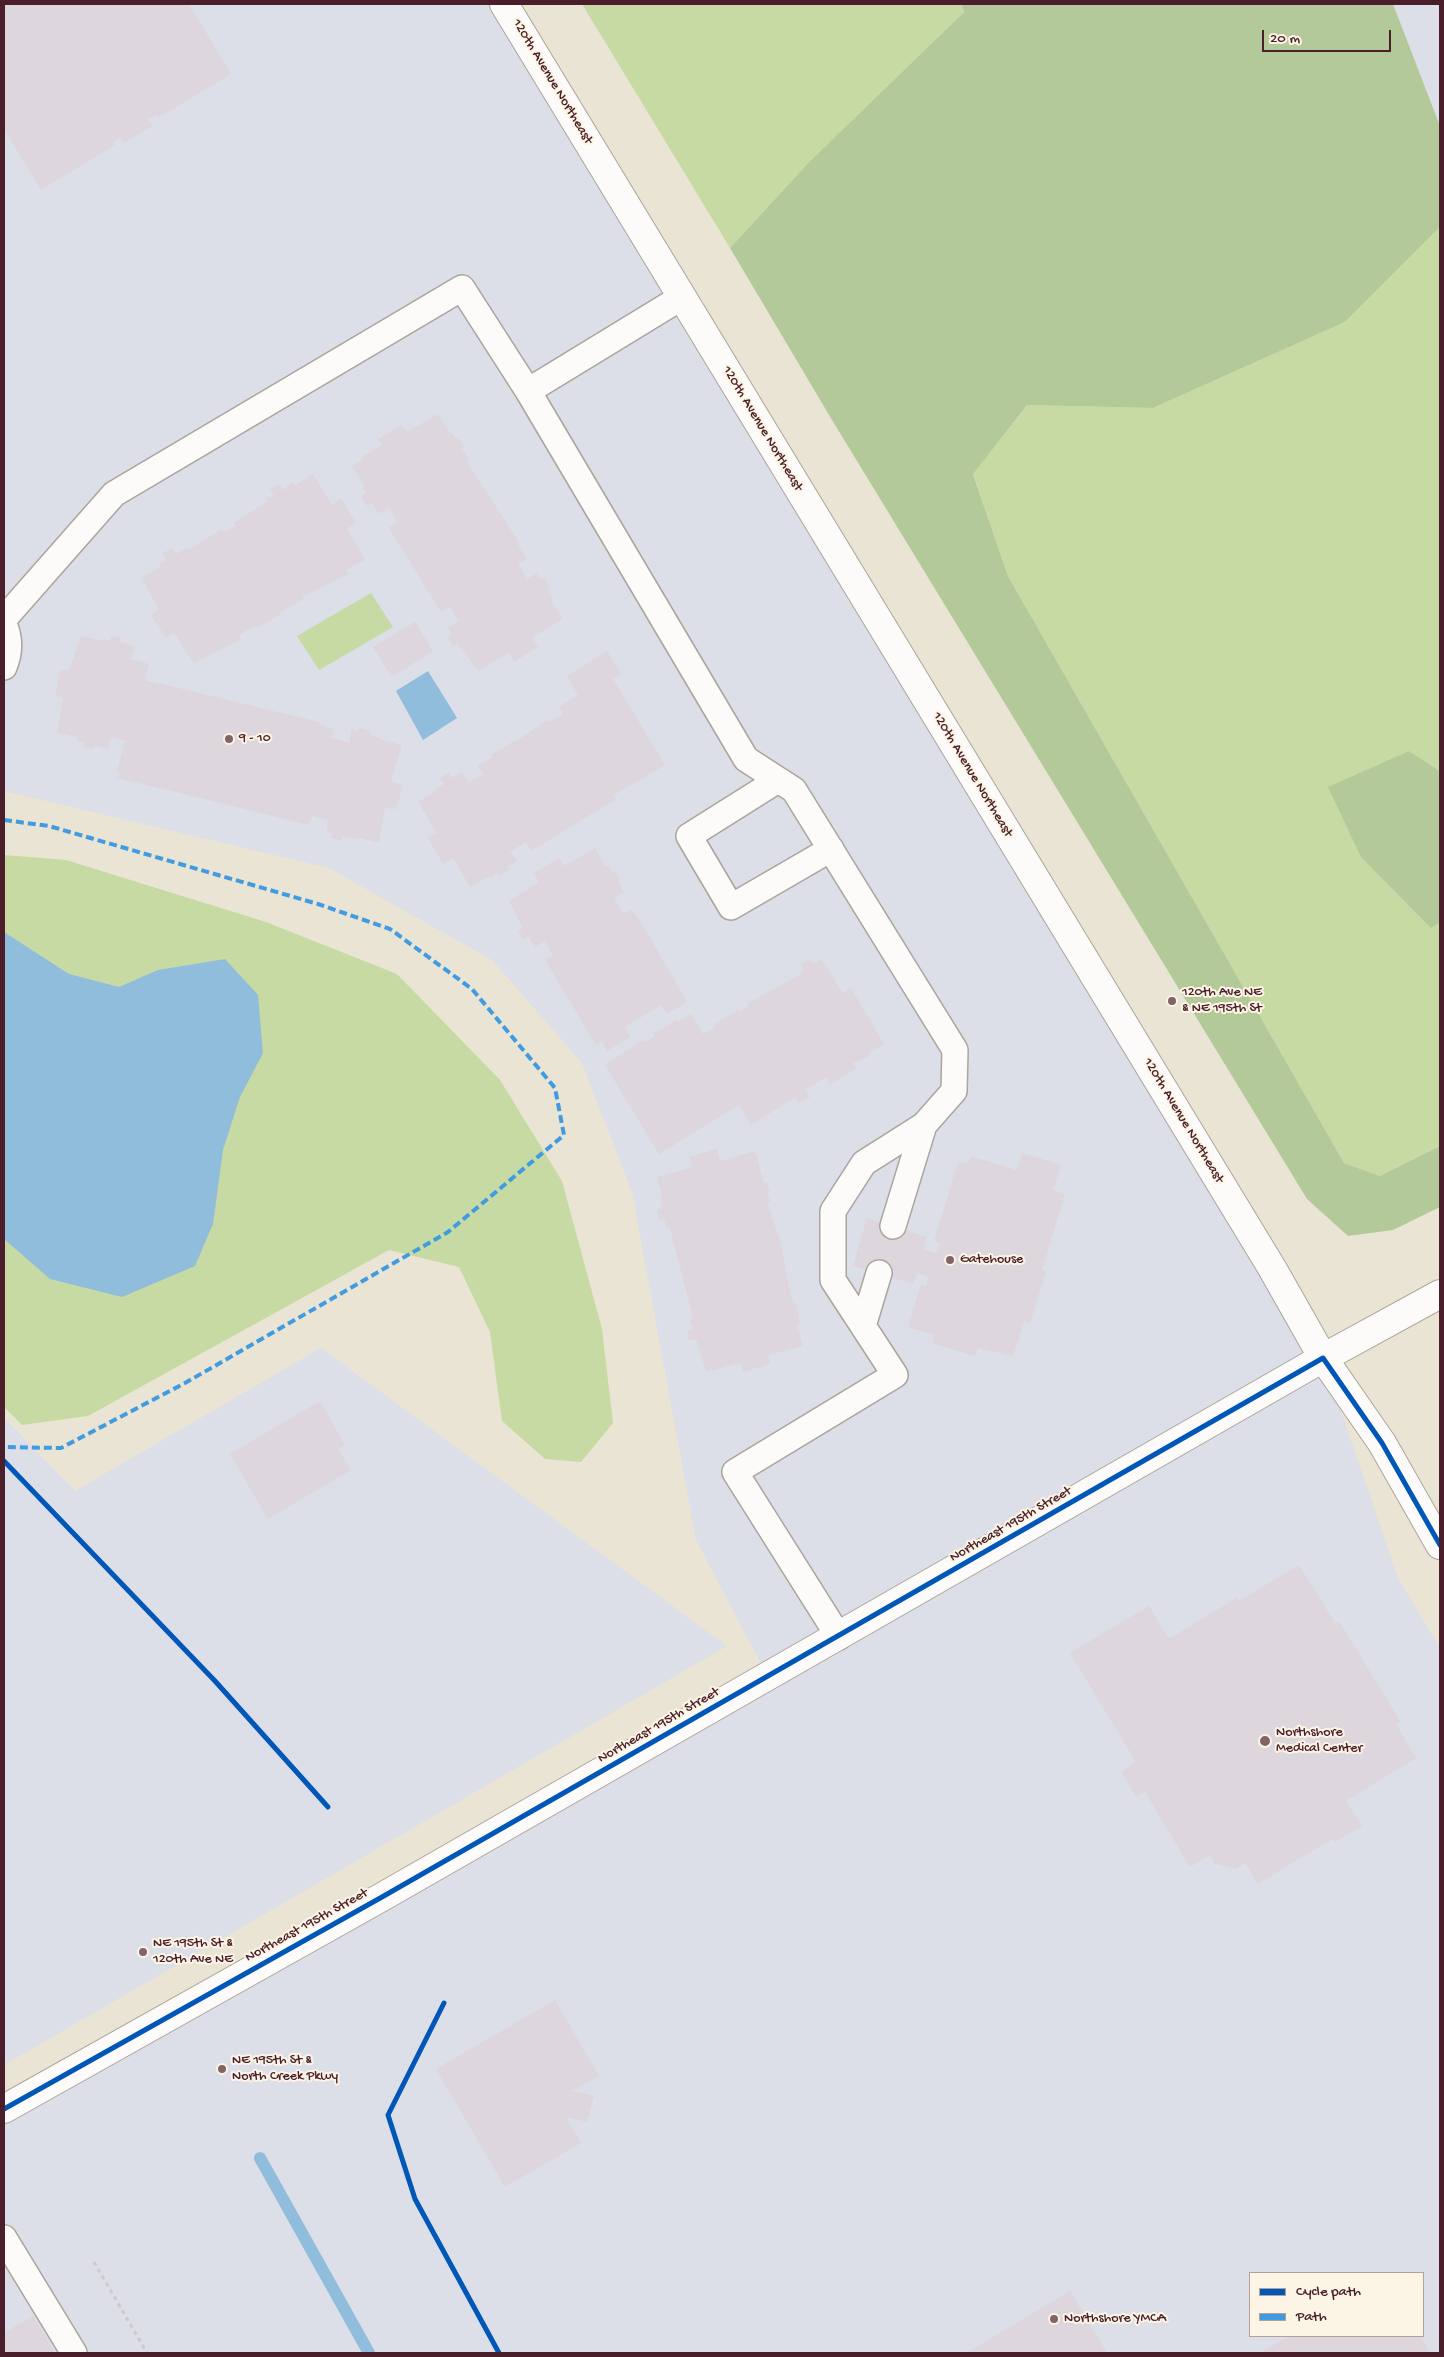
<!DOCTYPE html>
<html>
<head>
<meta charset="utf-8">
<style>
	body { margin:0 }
	#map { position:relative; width:1444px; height:2357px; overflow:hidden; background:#eae4d4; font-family:"Gochi Hand",sans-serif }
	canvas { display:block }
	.frame { position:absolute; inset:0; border:5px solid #4a1f2b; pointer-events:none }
	.legend { position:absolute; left:1249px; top:2272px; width:175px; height:65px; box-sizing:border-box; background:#fcf5e5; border:1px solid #b59f9b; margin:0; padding:6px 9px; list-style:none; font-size:15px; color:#4a1f2b }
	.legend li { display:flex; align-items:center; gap:10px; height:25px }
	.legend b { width:25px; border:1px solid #b59f9b }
	.scale { position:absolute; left:1262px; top:30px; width:129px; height:22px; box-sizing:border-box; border:2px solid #4a1f2b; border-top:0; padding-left:6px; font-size:15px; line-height:18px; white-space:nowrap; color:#4a1f2b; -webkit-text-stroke:4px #fcf5e5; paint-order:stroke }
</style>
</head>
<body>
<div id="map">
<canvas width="1444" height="2357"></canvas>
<div class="frame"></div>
<ul class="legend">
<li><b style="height:6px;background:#0057b8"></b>Cycle path</li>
<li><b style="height:6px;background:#409be1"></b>Path</li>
</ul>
<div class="scale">20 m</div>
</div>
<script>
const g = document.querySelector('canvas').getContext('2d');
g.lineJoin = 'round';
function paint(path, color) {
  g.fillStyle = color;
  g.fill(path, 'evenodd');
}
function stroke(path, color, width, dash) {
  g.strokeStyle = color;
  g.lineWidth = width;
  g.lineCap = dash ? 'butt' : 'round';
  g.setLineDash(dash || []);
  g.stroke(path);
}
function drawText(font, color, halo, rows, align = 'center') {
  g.font = font + ' "Gochi Hand",sans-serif';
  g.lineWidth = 4;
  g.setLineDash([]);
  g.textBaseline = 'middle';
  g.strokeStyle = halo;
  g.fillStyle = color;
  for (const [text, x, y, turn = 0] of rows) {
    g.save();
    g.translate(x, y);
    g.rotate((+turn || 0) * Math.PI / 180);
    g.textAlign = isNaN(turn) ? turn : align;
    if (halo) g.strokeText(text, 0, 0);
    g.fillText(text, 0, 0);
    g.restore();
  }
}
const built = new Path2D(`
	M4 4H504L1323 1358 1398 1578 1440 1648V2353H4V2109L768 1676 696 1540 632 1192 582 1063 492 960 329 868 4 791ZM1250 2273H1423V2336H1250Z
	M1393 4H1440V126Z
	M321 1348 727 1646 4 2065V1418L75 1491Z`);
const green = new Path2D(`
	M582 4H961L964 12 809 162 730 248Z
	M1440 227V771L1409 751 1431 928 1440 923V1146L1380 1176 1344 1163 1008 576 973 473 1027 405 1153 408 1345 322Z
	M371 593 393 627 319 670 297 636Z
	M4 855 66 860 266 922 397 974 500 1080 562 1181 602 1329 613 1423 581 1462 545 1459 502 1421 490 1332 459 1267 389 1250 88 1416 22 1425 4 1407Z`);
const forest = new Path2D(`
	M961 4H1393L1440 126V227L1345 322 1153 408 1027 405 973 474 1008 576 1344 1163 1380 1176 1440 1146V1207L1393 1230 1348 1236 1307 1199 832 420 730 248 809 162 964 12Z
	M1409 751 1440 771V923L1431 928 1361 857 1328 787Z`);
const water = new Path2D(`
	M428 671 457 718 423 740 396 691Z
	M4 932 69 974 119 987 158 970 225 959 258 995 263 1053 240 1097 223 1150 213 1224 195 1266 122 1297 50 1279 4 1239Z`);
const stream = new Path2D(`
	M260 2158 369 2353`);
const building = new Path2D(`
	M4 4H189L231 74 158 118 156 115 148 119 152 126 124 143 120 137 113 142 115 145 41 190 4 129Z
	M438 414 451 434 452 433 456 439 458 438 464 446 461 448 469 459 466 461 520 544 518 545 527 559 518 564 527 579 537 573 541 580 544 578 550 588 547 590 553 599 551 601 563 619 532 638 538 647 514 662 509 652 478 671 457 643 453 646 447 637 452 634 448 628 459 621 450 607 441 612 389 528 398 522 389 507 378 514 372 503 367 506 361 497 366 493 362 487 364 486 352 466 364 459 362 457 382 445 378 439 402 425 407 432Z
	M313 474 332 505 341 499 356 523 347 529 365 560 346 570 348 574 302 597 304 599 281 612 279 611 281 614 257 628 256 625 239 635 241 639 194 663 174 633 166 638 151 615 159 610 142 578 161 566 159 565 166 560 163 553 172 548 176 554 186 548 188 550 222 529 224 533 235 526 234 523 268 501 266 499 274 495 270 489 279 484 283 490 293 483 295 486Z
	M415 622 433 651 392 677 373 647Z
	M81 636 103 641 104 639 110 641 111 636 121 638 120 642 135 646 131 659 149 664 145 680 319 722V724L334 729 331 738 350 743 351 730 358 732 359 728 370 731V735L381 738V740L402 745 391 781 403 785 396 809 385 808 379 843 356 837V839L343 836 342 841 331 838 332 833 326 831 329 820 312 816 309 825 118 778 120 772 117 771 125 741 111 737 108 749 95 745 94 749 83 747 84 743 77 741 79 737 57 733 63 697 55 696 61 669 69 671Z
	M607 651 621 674 613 679 665 765 614 795 616 799 531 851 526 842 510 852 517 861 507 867 509 870 500 875 498 872 491 878 490 876 470 887 453 858 443 864 428 838 437 833 418 802 437 790 436 788 444 784 440 778 449 773 452 778 462 772 469 783 483 774 478 766 492 757 491 755 514 741 515 742 548 720 549 722 563 714 559 707 578 695 567 676Z
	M595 848 606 867 608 866 613 873 615 871 620 880 618 881 624 892 614 898 624 914 631 909 641 922 687 1002 667 1014 661 1005 625 1027 630 1037 607 1051 602 1041 596 1045 545 960 553 955 545 941 535 947 529 937 523 940 518 931 523 928 509 901 539 882 534 873 559 858 564 866Z
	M810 959 813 964 822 959 842 993 851 988 884 1044 868 1054 869 1057 853 1063 856 1068 830 1085 826 1077 805 1090 810 1097 799 1103 795 1097 751 1125 739 1105 659 1154 605 1065 643 1040 644 1043 655 1036 653 1034 677 1020 678 1022 691 1014 703 1034 716 1027 714 1024 738 1010 739 1012 749 1006 747 1004 799 975 804 970 801 964Z
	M717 1149 720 1161 755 1151 764 1183 767 1182 770 1191 767 1192 770 1202 767 1203 780 1241 791 1297 794 1303H796L800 1324 797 1325 803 1346 768 1355 770 1364 743 1372 741 1363 706 1372 696 1339 689 1341 687 1331 693 1329 690 1319 693 1318 670 1228H667L664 1219 659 1220 657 1210 662 1208 660 1198 662 1197 657 1177 693 1167 689 1157Z
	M1022 1153 1061 1165 1053 1190 1065 1194 1042 1270 1046 1271 1030 1324 1024 1322 1013 1356 978 1348 975 1356 932 1343 934 1335 908 1327 921 1284 926 1286 929 1277 917 1273 913 1284 853 1266 867 1218 927 1237 924 1250 936 1253 940 1243 934 1241 958 1162 968 1164 971 1156 1017 1170Z
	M320 1401 345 1445 338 1449 351 1470 268 1519 230 1454Z
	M1299 1565 1335 1623 1339 1621 1400 1721 1396 1724 1416 1758 1346 1801 1362 1826 1335 1842 1332 1839 1258 1884 1245 1863 1236 1869 1215 1864 1210 1855 1190 1867 1145 1792 1136 1797 1121 1772 1136 1762 1070 1653 1149 1606 1169 1639 1238 1597 1239 1601Z
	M555 2000 599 2076 572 2091 594 2096 587 2122 566 2117 581 2143 505 2187 436 2069Z
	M1070 2291 1107 2353H966Z
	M33 2316 55 2353H4V2333Z
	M1289 2336H1420L1430 2353H1260Z`);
const path = new Path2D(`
	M94 2262 147 2353`);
const service = new Path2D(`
	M528 391 682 297
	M4 619 114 494 462 288 528 391 746 759 794 790 955 1050 954 1091 924 1125 864 1163 833 1211V1280L895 1375 735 1472 839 1637
	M4 624C10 638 10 653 4 667
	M778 780 689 836 731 907 831 849
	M893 1226 924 1125
	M863 1326 879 1273
	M4 2238 74 2353`);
const secondary = new Path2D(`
	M504 4 1272 1268 1323 1358 1382 1443 1440 1545
	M4 2109 382 1897 1323 1358 1440 1294`);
const quiet = new Path2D(`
	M4 820 49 826 318 904 390 929 472 989 555 1088 564 1135 448 1232 185 1383 61 1448 4 1447`);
const cycleway = new Path2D(`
	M4 1461 215 1681 328 1807
	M444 2003 388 2115 415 2199 499 2353
	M4 2109 382 1897 1323 1358 1382 1443 1440 1545`);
const markers = [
	[229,739,5,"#826466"],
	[1172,1001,5,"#826466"],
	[950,1260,5,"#826466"],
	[1265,1741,6,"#826466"],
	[143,1952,5,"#826466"],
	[222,2069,5,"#826466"],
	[1054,2319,5,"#826466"]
];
const streetNames = [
	["120th Avenue Northeast",552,82,59],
	["120th Avenue Northeast",762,429,59],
	["120th Avenue Northeast",972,775,59],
	["120th Avenue Northeast",1183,1121,59],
	["Northeast 195th Street",1011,1525,-30],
	["Northeast 195th Street",659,1726,-30],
	["Northeast 195th Street",307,1926,-29]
];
const poiNames = [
	["9 - 10",239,739],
	["120th Ave NE",1182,993],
	["& NE 195th St",1182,1009],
	["Gatehouse",960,1260],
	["Northshore",1276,1733],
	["Medical Center",1276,1749],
	["NE 195th St &",153,1944],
	["120th Ave NE",153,1960],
	["NE 195th St &",232,2061],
	["North Creek Pkwy",232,2077],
	["Northshore YMCA",1064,2319]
];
paint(built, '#dcdee8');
paint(green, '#c7daa3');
paint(forest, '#b4c99a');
paint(water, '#90bddb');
stroke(stream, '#90bddb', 12);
paint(building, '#ded6dd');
stroke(service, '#aca49c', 28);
stroke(secondary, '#aca49c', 30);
stroke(path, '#cfcac7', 3, [4, 4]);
stroke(service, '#fcfbf9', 25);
stroke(secondary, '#fcfbf9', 28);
stroke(quiet, '#409be1', 4, [8, 4]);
stroke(cycleway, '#0057b8', 5);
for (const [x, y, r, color] of markers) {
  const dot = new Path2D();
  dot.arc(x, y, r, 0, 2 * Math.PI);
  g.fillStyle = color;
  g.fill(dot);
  stroke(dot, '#fcf5e5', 2);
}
drawText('14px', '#4a1f2b', '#fcf5e5', streetNames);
drawText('14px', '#4a1f2b', '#fcf5e5', poiNames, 'left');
</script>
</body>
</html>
